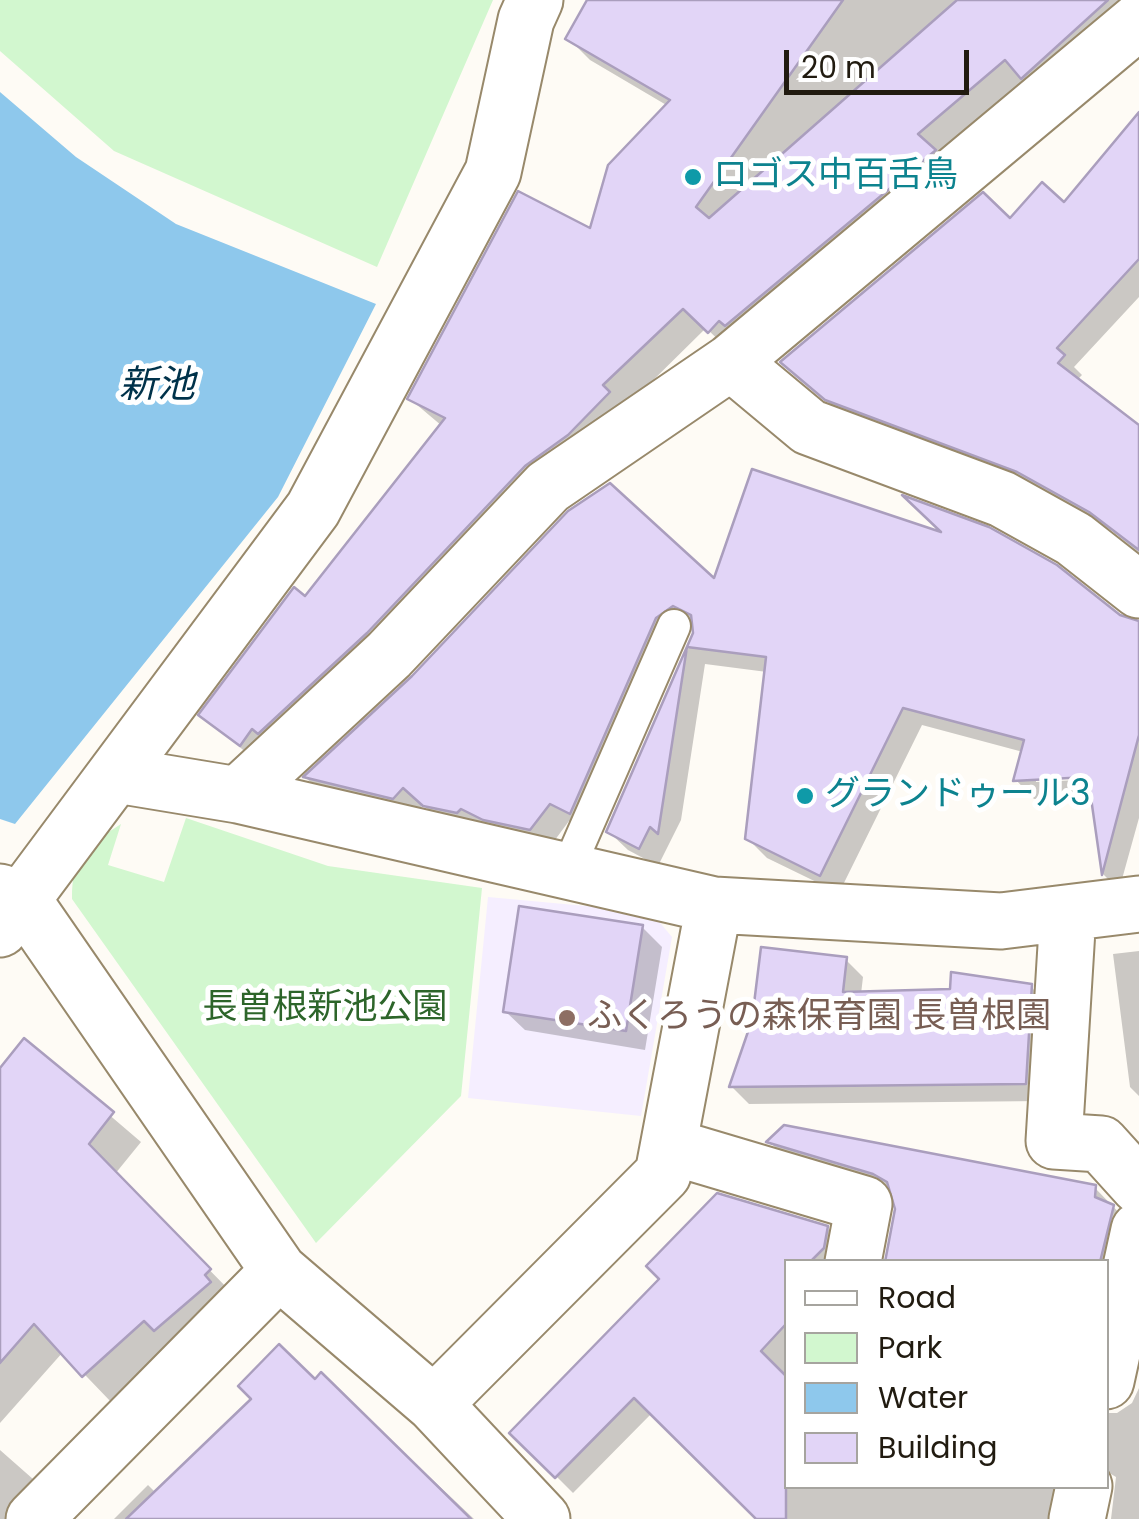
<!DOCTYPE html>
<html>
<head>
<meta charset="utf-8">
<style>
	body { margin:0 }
	#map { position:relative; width:1139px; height:1519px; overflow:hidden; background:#fefbf5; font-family:Poppins,sans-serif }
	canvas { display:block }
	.legend { position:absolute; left:784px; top:1259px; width:325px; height:230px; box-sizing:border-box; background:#fff; border:2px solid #a6a49f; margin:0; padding:12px 18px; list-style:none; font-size:30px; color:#211b10 }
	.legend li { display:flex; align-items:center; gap:20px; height:50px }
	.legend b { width:50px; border:2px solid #a6a49f }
	.scale { position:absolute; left:784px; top:50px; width:185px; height:45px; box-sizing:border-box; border:5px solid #211b10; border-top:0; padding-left:12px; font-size:30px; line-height:35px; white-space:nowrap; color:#211b10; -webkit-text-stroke:8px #fff; paint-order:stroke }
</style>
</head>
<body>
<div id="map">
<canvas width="1139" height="1519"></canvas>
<ul class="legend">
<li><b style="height:12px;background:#fff"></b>Road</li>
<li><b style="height:28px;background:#d2f7cf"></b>Park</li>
<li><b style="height:28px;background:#8ec8ec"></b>Water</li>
<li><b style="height:28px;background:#e2d5f7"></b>Building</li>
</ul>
<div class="scale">20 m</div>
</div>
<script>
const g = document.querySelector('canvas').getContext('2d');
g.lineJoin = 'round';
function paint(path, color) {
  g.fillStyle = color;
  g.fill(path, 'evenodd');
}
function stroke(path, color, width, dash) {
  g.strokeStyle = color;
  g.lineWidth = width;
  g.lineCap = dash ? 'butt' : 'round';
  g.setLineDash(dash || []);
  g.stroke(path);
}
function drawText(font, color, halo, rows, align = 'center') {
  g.font = font + ' Poppins,"Noto Sans JP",sans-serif';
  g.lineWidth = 10;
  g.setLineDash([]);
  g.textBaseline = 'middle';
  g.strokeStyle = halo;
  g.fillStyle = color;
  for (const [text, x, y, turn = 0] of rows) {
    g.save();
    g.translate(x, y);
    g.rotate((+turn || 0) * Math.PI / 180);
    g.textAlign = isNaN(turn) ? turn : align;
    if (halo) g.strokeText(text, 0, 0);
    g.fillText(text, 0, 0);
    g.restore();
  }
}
const education = new Path2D(`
	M488 897 651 912 672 937 641 1116 468 1098Z`);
const green = new Path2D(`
	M0 0H493L377 267 114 151 0 51Z
	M186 818 328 866 482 888 461 1096 316 1243 72 899C72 855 85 847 121 824L108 865 164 882Z`);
const water = new Path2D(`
	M0 92 76 157 176 224 376 304 278 497 15 824 0 819Z`);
const shadow = new Path2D(`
	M590 0H1139L731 352 706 328 262 766 202 715 306 600 442 426 410 399 591 232 668 106 590 60 568 38Z
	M1139 116V297L1074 367 1082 375 1077 380 1139 427V553L1111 530 1034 488 846 418 783 362 1010 221 1064 206Z
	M715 583 1119 617 1139 623V818L1119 890 1102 873 1092 796 1034 799 1016 780 1023 752 922 725 839 893 767 858 748 839 767 672 705 664 681 820 658 866 628 850 609 832 695 633 694 623 674 637 589 831 569 821 549 848 445 824 423 805 413 816 324 795 306 778ZM1100 774V779L1036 782V777Z
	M642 927 662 947 645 1050 525 1030 505 1011Z
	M1139 951V1096L1130 1087 1113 954Z
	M846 960 863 977 861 994 1031 987 1049 1004 1043 1101 749 1104 732 1087Z
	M24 1042 141 1142 115 1174 238 1299 112 1403 63 1352 0 1423V1072Z
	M770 1142 1095 1188 1133 1227 1106 1262H887L896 1194 786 1159Z
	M827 1228 844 1245 841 1262H786V1486H1076L1066 1519H760L652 1413 573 1493 513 1433Z
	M322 1375 474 1519H114L148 1485 156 1493Z
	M1139 1388V1519H1111L1116 1477 1106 1471V1413H1117L1132 1403Z
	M0 1450 50 1494 33 1519H0Z`);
const building = new Path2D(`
	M587 0H843L696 207 709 218 957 0H1108L1021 79 1005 60 918 134 936 150 725 326 719 321 708 333 683 309 603 385 610 392 568 435 525 466 367 633 258 734 252 729 240 746 198 715 294 587 305 596 445 418 407 399 518 191 590 228 608 165 670 100 565 39Z
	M1139 112V259L1057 348 1065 355 1058 363 1139 425V550L1089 512 1017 472 825 400 780 362 983 192 1010 218 1042 182 1064 202Z
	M752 469 941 532 902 495 989 527 1057 565 1120 615 1139 621V735L1102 875 1088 777 1013 781 1024 740 903 708 820 876 745 839 766 657 687 647 658 834 650 827 639 849 606 832 693 633 691 615 673 606 656 618 570 814 550 804 530 830 483 820 461 809 457 813 423 806 403 788 393 799 303 777 412 676 568 511 610 483 714 578Z
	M519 906 643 925 626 1031 503 1012Z
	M761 947 847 957 843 992 950 989 951 972 1032 984 1026 1084 729 1087 752 1020Z
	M24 1038 114 1112 89 1144 211 1269 205 1275 211 1282 154 1331 144 1321 82 1377 34 1324 0 1363V1068Z
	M784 1125 1096 1185 1095 1197 1114 1205 1100 1262H885L895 1209 887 1182 873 1174 766 1142Z
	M717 1193 828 1226 824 1248 810 1262H786V1324L761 1351 786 1376V1519H756L634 1398 555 1478 509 1433 659 1279 646 1266Z
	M279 1344 315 1379 321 1372 471 1519H126L251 1399 238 1386Z`);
const service = new Path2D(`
	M567 871 674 626`);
const minor = new Path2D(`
	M731 362 809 427 1002 499 1074 539 1139 590
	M117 775 238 795 714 905 1001 921 1139 904
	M238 795 389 655 548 487 731 362 1139 21
	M0 892 23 900 279 1271 434 1404 542 1519
	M1068 913 1054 1141 1101 1144 1139 1186
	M0 929 313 509 493 172 526 20 535 0
	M669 1146 864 1204 853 1262
	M1106 1381 1139 1230
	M434 1404 663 1174 714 905
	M34 1519 279 1271
	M1077 1519 1084 1486`);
const markers = [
	[693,177,10,"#0f9aa8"],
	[805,796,10,"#0f9aa8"],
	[567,1018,10,"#8d6e63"]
];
const cultureNames = [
	["ロゴス中百舌鳥",713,177],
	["グランドゥール3",825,796]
];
const parkNames = [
	["長曽根新池公園",325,1009]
];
const educationNames = [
	["ふくろうの森保育園 長曽根園",587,1018]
];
const waterNames = [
	["新池",157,387]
];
paint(education, '#f5eeff');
paint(green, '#d2f7cf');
paint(water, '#8ec8ec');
paint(shadow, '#0003');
paint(building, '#e2d5f7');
stroke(building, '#aa9ebd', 2.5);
stroke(service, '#98896b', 36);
stroke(minor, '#98896b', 59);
stroke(service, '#fff', 32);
stroke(minor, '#fff', 55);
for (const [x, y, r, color] of markers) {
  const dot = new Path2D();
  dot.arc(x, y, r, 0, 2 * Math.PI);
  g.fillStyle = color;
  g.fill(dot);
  stroke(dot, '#fff', 4);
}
drawText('35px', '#0d838f', '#fff', cultureNames, 'left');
drawText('35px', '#2d652a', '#fff', parkNames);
drawText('35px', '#785e54', '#fff', educationNames, 'left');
drawText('italic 38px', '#00324a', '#fff', waterNames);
</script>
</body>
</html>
